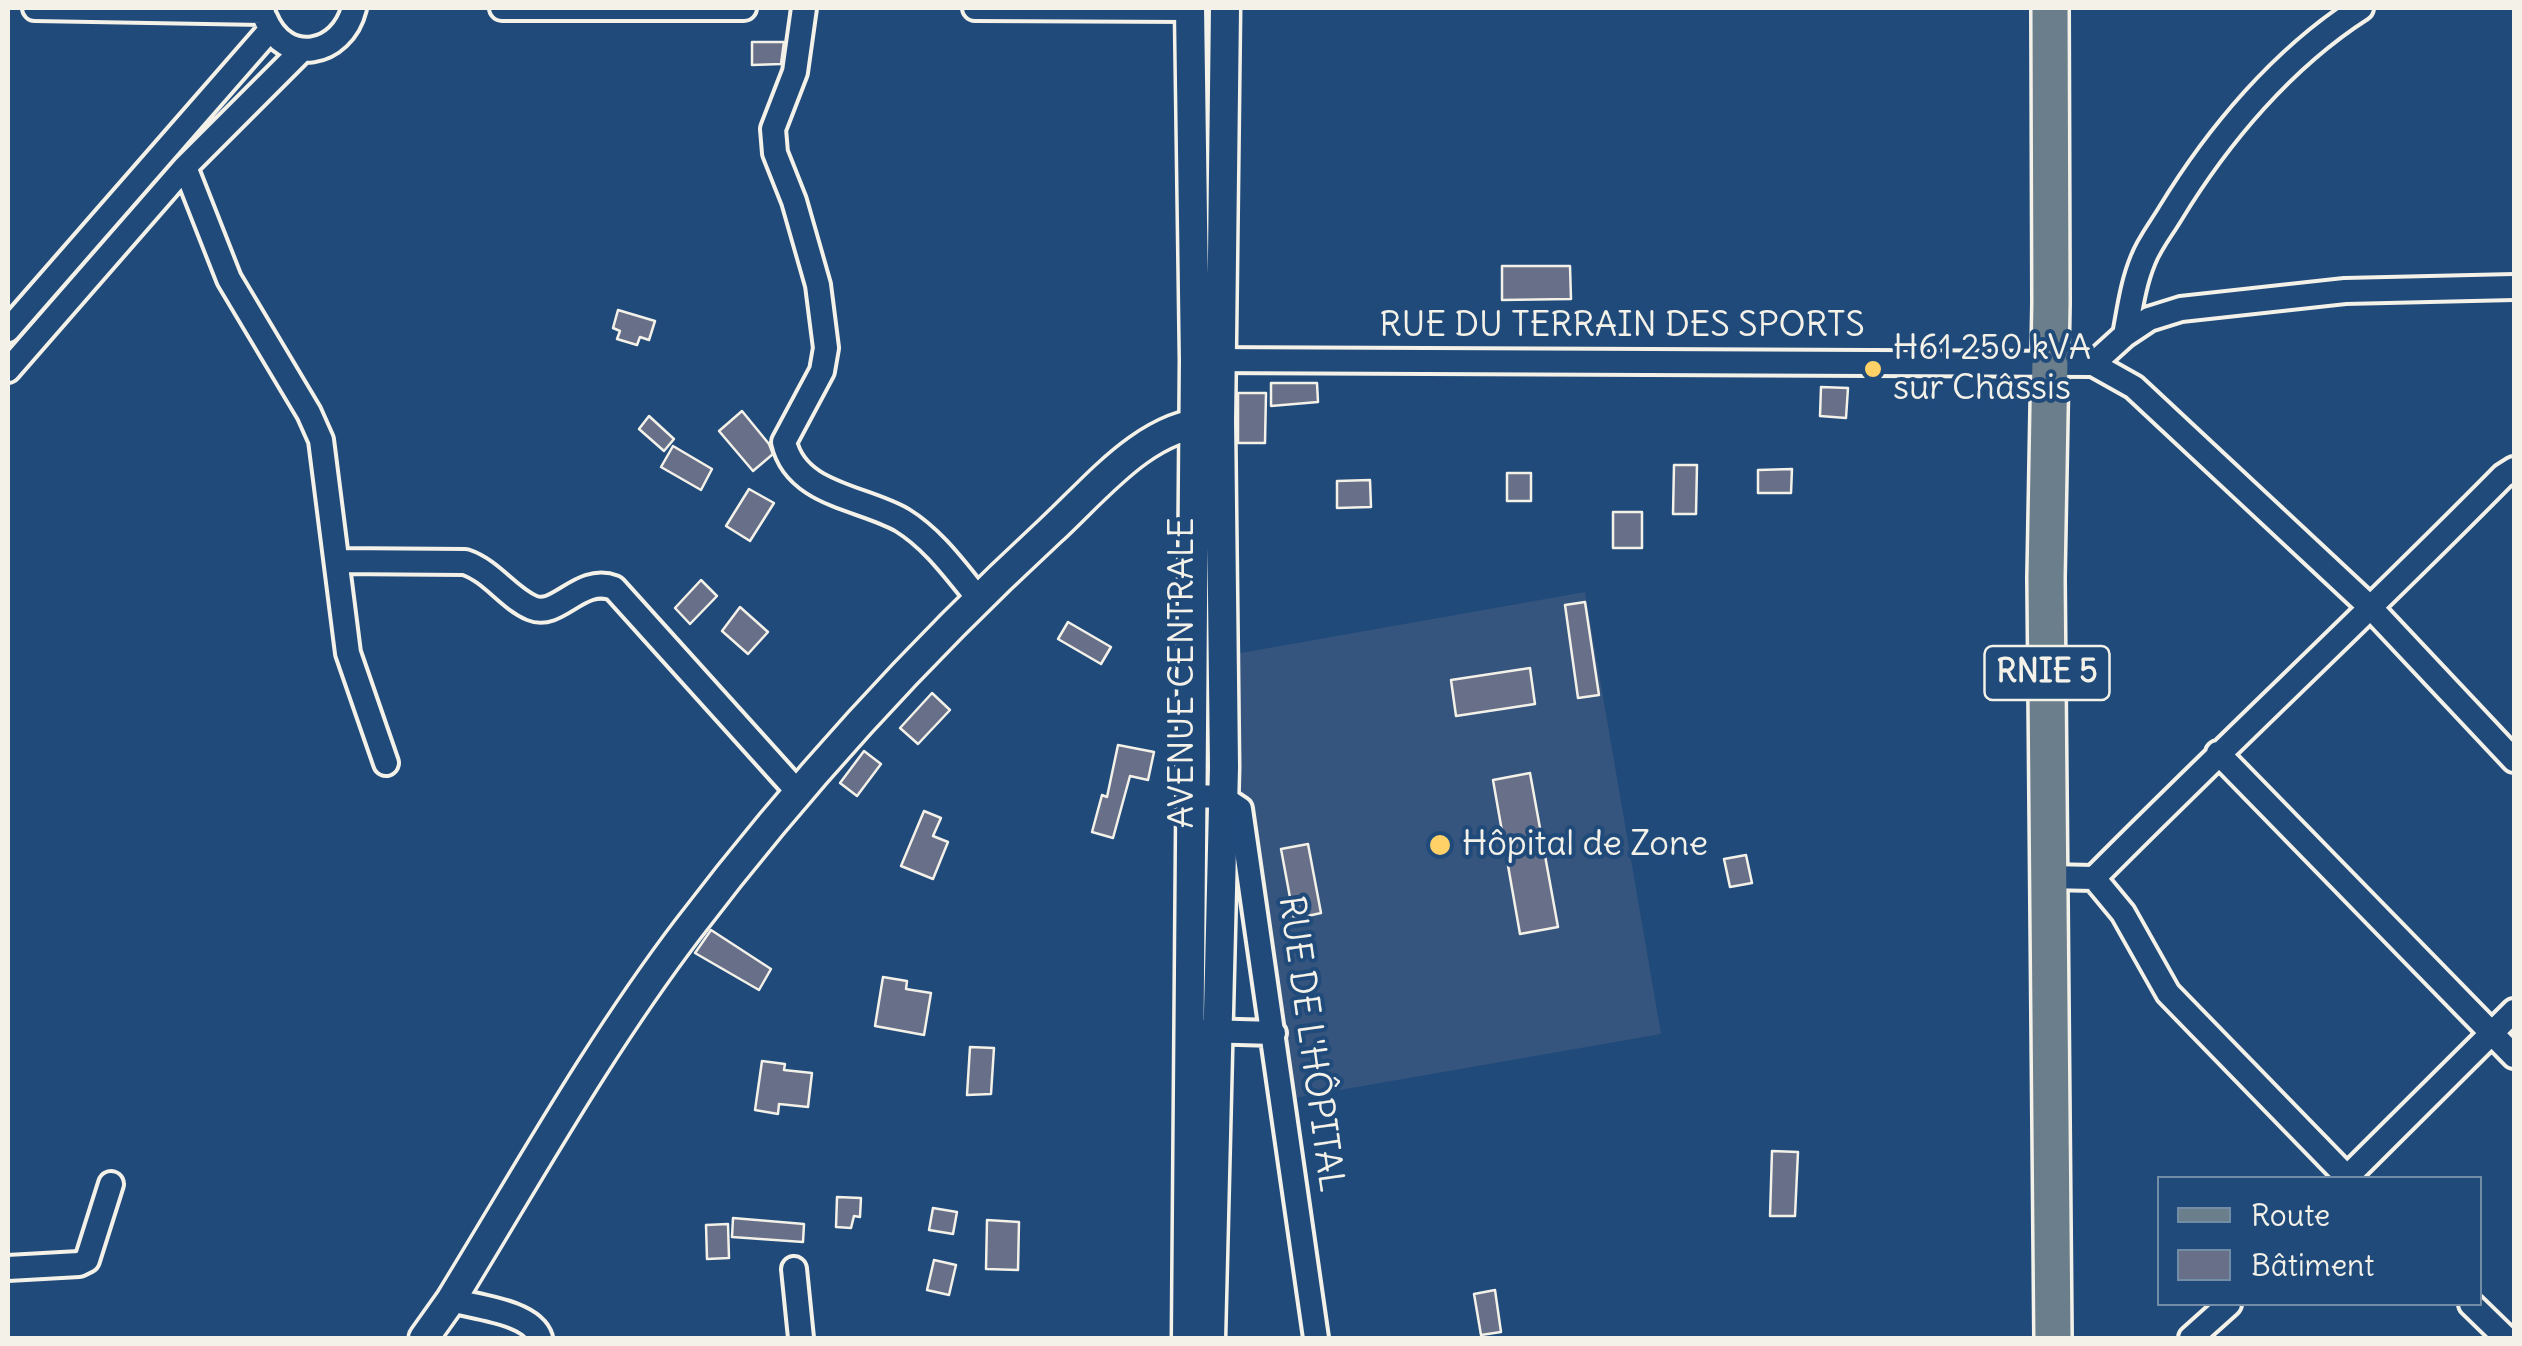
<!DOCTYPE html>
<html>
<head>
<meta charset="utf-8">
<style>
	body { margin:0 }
	#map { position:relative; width:2522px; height:1346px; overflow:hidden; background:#1f4a7a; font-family:Delius,sans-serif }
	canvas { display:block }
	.frame { position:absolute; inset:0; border:10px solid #f4f1e8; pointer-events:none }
	.legend { position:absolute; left:2157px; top:1176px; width:325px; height:130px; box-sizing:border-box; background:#1f4a7a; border:2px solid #748da6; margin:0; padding:12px 18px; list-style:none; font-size:30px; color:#f4f1e8 }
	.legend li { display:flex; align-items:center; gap:20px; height:50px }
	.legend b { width:50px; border:2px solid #748da6 }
</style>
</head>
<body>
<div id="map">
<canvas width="2522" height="1346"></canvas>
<div class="frame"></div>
<ul class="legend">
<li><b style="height:12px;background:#6b7e8b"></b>Route</li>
<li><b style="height:28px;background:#677088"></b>Bâtiment</li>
</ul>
</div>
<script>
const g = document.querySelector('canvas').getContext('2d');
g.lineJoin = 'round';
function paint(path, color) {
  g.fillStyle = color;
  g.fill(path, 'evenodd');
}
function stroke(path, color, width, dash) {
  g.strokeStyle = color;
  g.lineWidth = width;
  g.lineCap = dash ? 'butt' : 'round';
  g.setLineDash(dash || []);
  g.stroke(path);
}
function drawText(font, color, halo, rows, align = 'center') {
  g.font = font + ' Delius,sans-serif';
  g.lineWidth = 8;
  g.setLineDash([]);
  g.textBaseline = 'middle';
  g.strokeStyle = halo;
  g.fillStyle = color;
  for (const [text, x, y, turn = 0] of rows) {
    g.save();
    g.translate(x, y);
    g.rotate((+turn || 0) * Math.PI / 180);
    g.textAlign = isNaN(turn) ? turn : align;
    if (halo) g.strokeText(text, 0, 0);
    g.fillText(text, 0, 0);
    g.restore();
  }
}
const built = new Path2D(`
	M1585 592 1661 1034 1294 1098 1218 657Z`);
const building = new Path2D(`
	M752 42H784L781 64 752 65Z
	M1502 266H1570L1571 299 1502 300Z
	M618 310 655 321 649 340 640 337 637 345 617 339 620 331 613 328Z
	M1271 383H1317L1318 402 1271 406Z
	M1821 387 1848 388 1846 418 1820 416Z
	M1238 393H1266L1265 443H1238Z
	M742 411 769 444 773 454 753 471 719 431Z
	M649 416 674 439 664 451 639 429Z
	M673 446 712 469 701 490 661 467Z
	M1674 465H1697L1696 514H1673Z
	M1792 469 1791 493H1758V470Z
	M1507 473H1531V501H1507Z
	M1370 480 1371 507 1337 508V481Z
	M749 489 774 503 750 541 726 526Z
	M1613 512H1642V548H1613Z
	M701 580 717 596 690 624 675 608Z
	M1585 602 1599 695 1578 698 1565 605Z
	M740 607 768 632 748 654 722 631Z
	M1068 622 1111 647 1101 664 1058 639Z
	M1530 668 1535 704 1456 716 1451 680Z
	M932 693 950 710 918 744 900 728Z
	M1118 745 1154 752 1148 780 1130 776 1113 838 1092 832 1102 795 1107 797Z
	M864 751 881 764 857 796 840 783Z
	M1530 773 1558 927 1520 934 1493 780Z
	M924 811 941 818 933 836 948 842 933 879 901 866Z
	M1308 844 1321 913 1294 919 1281 849Z
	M1746 855 1752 883 1730 887 1724 859Z
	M711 930 771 969 759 990 695 953Z
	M883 977 907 981 906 989 931 993 924 1035 875 1026Z
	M970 1047 994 1048 991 1094 967 1095Z
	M762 1061 785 1064 784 1070 812 1073 808 1107 779 1104 778 1114 755 1110Z
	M1772 1151 1798 1152 1795 1216H1770Z
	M837 1197 861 1198 860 1217 854 1216 851 1228 836 1227Z
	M933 1208 957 1212 953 1234 929 1230Z
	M733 1218 804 1224 803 1242 732 1237Z
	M987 1220 1019 1222 1018 1270 986 1269Z
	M728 1224 729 1258 707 1259 706 1225Z
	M934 1260 956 1265 949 1295 927 1290Z
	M1495 1290 1501 1332 1481 1335 1474 1294Z`);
const minor = new Path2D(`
	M35 8 263 12
	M502 8H744
	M804 8 795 72 773 129 775 153 794 201 818 285 826 348 822 371 784 442C796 495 862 497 902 520 933 539 955 570 978 598
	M975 8 1190 9
	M265 18C285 67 342 56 354 8
	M185 167 229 279 309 413 321 440 348 653 386 763
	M8 330 270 30
	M2125 335C2130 309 2133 284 2143 260 2149 244 2161 229 2170 214 2218 135 2283 58 2361 8
	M1204 360 2093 364 2134 387 2372 609 2514 760
	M2093 364 2125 335 2149 319 2181 309 2345 291 2514 287
	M8 370 185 167 302 50
	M337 561 465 562C492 571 508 598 532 608 558 619 580 575 614 588L797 791
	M2218 753 2514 1056
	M1193 796 1222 797 1240 809 1316 1338
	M2048 877 2094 878 2123 913 2168 993 2348 1178
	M2094 878C2229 742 2369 612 2503 476L2514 469
	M1204 1031 1274 1033
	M2346 1178 2514 1011
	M8 1268 79 1264 87 1260 111 1184
	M794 1269 801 1338
	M451 1300C476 1307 532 1312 540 1338
	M2471 1304 2506 1338
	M2191 1338 2229 1304`);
const tertiary = new Path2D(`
	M424 1338 451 1300C527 1176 599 1046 688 929 796 787 918 653 1050 531 1095 490 1144 426 1209 422
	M1187 1338 1195 360 1190 8
	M1210 1338 1224 767 1220 421 1225 8`);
const primary = new Path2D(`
	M2050 8 2051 303 2046 578 2053 1338`);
const markers = [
	[1873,369,10,"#ffd166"],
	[1440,845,12,"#ffd166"]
];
const shields = [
	[2047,673,125]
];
const shieldNames = [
	["RNIE 5",2047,673]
];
const streetNames = [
	["RUE DU TERRAIN DES SPORTS",1622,326],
	["AVENUE CENTRALE",1183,673,-90],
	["RUE DE L'HÔPITAL",1310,1044,82]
];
const poiNames = [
	["H61 250 kVA",1893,349],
	["sur Châssis",1893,389],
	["Hôpital de Zone",1462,845]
];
paint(built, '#35557e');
paint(building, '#677088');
stroke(building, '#f4f1e8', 2.5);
stroke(minor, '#f4f1e8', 30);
stroke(tertiary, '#f4f1e8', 35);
stroke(primary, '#f4f1e8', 42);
stroke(minor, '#1f4a7a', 22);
stroke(tertiary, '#1f4a7a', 28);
stroke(primary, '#6b7e8b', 35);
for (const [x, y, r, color] of markers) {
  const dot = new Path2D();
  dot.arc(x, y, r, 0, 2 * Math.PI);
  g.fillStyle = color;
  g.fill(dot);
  stroke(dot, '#1f4a7a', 4);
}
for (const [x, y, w] of shields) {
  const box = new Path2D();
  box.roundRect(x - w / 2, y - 27, w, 54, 8);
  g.fillStyle = '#1f4a7a';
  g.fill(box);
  stroke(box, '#f4f1e8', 2.5);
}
drawText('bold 32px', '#f4f1e8', null, shieldNames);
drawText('35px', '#f4f1e8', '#1f4a7a', streetNames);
drawText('35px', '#f4f1e8', '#1f4a7a', poiNames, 'left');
</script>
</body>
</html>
